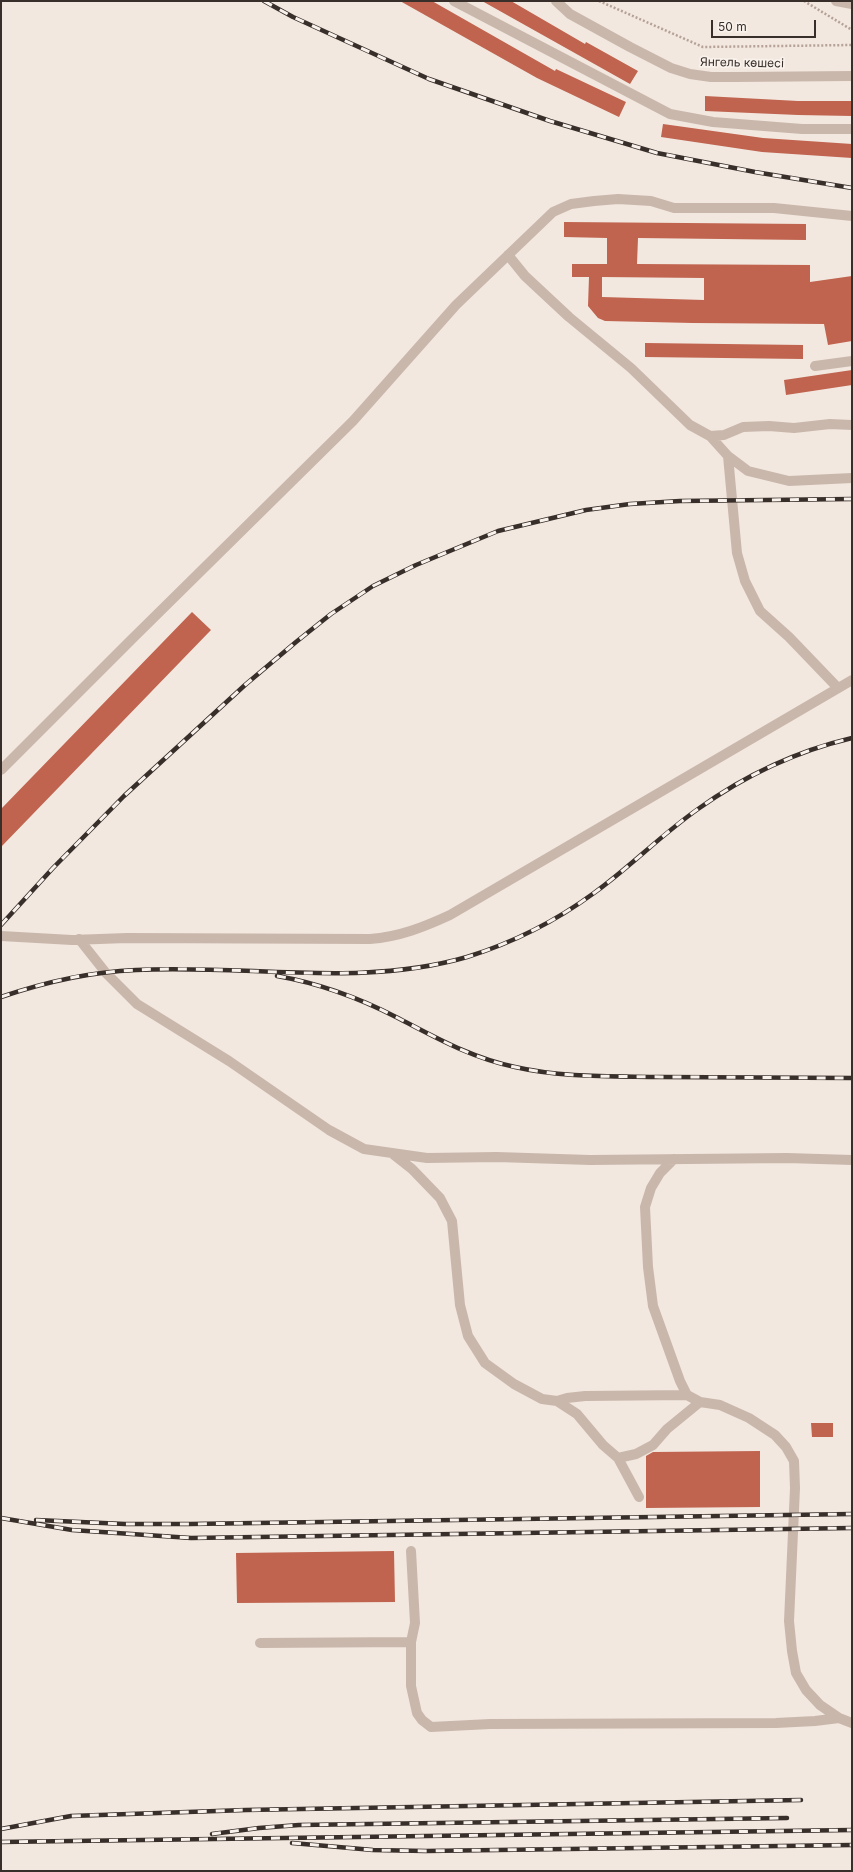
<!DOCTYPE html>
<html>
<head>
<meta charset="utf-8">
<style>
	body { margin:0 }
	#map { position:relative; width:853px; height:1872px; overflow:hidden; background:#f2e8df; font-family:Inter,sans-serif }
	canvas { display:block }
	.frame { position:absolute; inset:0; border:2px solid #382e2a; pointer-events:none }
	.scale { position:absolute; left:711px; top:20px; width:105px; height:18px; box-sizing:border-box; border:2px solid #382e2a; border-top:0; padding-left:5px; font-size:12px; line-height:14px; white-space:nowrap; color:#382e2a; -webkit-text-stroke:3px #f9f2ec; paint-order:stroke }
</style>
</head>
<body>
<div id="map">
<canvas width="853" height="1872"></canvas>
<div class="frame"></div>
<div class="scale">50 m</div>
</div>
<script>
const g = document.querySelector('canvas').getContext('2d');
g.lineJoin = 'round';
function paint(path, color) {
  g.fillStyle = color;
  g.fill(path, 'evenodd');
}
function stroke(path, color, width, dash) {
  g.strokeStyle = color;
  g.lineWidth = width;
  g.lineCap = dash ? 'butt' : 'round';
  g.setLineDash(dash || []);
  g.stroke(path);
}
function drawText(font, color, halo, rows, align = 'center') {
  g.font = font + ' Inter,sans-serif';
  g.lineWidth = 3.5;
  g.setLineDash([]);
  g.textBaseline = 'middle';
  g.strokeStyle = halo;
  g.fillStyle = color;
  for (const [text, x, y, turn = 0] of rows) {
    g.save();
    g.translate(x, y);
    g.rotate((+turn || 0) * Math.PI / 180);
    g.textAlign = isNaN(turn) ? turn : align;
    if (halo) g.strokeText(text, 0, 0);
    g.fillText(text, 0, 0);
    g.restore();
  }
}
const building = new Path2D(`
	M400 1H432L555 71 556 69 626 102 619 117 537 78Z
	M482 1H511L585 44 586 42 638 71 630 84Z
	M705 96 798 101H852V116L798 115 705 111Z
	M663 124 763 138 852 144V158L762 152 661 137Z
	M564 222 806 224V240L638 238 637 264 810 265V282L852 276V341L828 345 824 324 693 323 605 321 598 318 588 306 589 277H572V264H607V238L564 237ZM602 277 704 278V300L602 297Z
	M645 343 803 345V359L645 357Z
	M852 370V385L786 395 784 380Z
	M192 612 211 630 1 847V809Z
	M811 1423H833V1437H812Z
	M760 1451V1507L646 1508V1456L653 1452Z
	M394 1551 395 1602 237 1603 236 1553Z`);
const path = new Path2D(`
	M599 1 703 47 852 45
	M804 1 852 30`);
const minor = new Path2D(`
	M454 1 670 114 713 122 802 129H852
	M556 1 570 14 630 47 671 68 690 74 711 77H736L852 76
	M836 1 852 4
	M508 255 525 276 569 317 631 368 690 425 710 436 724 435 743 427 769 426 794 428 830 424 852 425
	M815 366 852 361
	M710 436 728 456 748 471 789 481 852 478
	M728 456 737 553 745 581 760 611 789 637 838 688
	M1 770 131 640 353 421 456 305 553 212 571 204 594 201 618 199 651 201 674 208H774L852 216
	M1 936 72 940 127 938 370 939C399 937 424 927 450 915L852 680
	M79 939 106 973 137 1004 229 1061 329 1130 364 1149 427 1158 497 1157 590 1160 787 1158 852 1160
	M393 1154 412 1169 440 1198 452 1221 460 1305 468 1336 485 1363 514 1384 542 1399 557 1401 567 1398 585 1396 687 1395
	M674 1159 660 1173 651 1188 645 1207 648 1267 653 1306 680 1381 687 1395 700 1402 720 1405 749 1418 775 1435 786 1447 794 1461 795 1488 789 1621 792 1651 796 1673 806 1690 820 1705 839 1718 852 1723
	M557 1401 577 1414 603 1445 618 1458 639 1497
	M618 1458 636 1454 653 1445 667 1429 700 1402
	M411 1551 415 1623 411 1642V1686L417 1713 422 1720 431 1727 490 1724 776 1723 815 1721 839 1718
	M260 1643 411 1642`);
const rail = new Path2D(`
	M264 1 293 17 429 79 550 121 657 153 755 172 852 188
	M1 925 53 868 124 796 245 685 296 642 331 614 373 586 416 565 498 531 586 510 630 504 680 501 852 499
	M277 976C318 983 359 998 396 1017 435 1037 471 1058 515 1067 563 1078 613 1076 662 1077 725 1077 789 1078 852 1078
	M1 997C45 982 89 972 136 970 246 964 360 988 467 957 512 943 556 921 594 893 630 867 661 835 698 809 744 776 797 751 852 738
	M1 1518 72 1530 191 1538 852 1528
	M36 1520 125 1524H190L852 1514
	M1 1829 71 1816 246 1810 801 1800
	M212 1834 259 1828 299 1825 787 1818
	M1 1842 852 1830
	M292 1843 373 1850 426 1851 852 1845`);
const streetNames = [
	["Янгель көшесі",742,63,1]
];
paint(building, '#c0634f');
stroke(path, '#b5a196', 2.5, [2, 2]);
stroke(minor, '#cab7ac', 10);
stroke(rail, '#382e2a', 4.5);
stroke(rail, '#f9f2ec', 3, [9]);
drawText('12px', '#382e2a', '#f9f2ec', streetNames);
</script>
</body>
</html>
